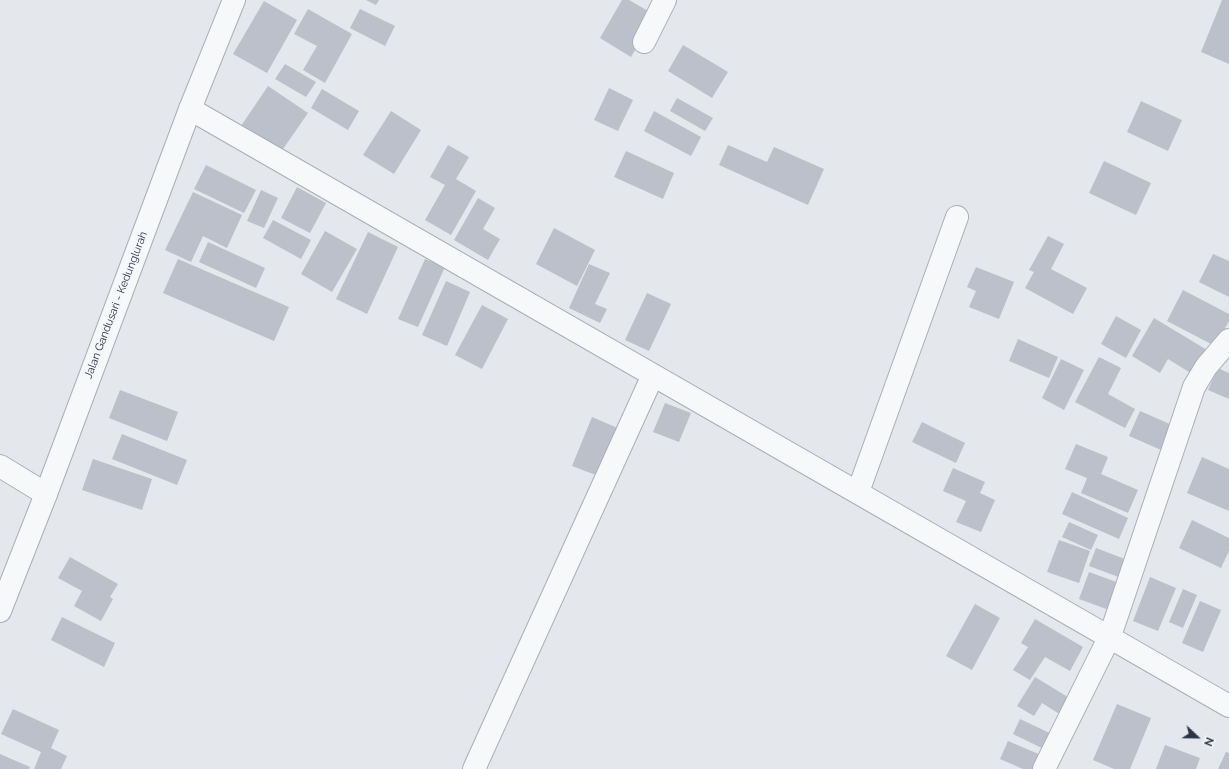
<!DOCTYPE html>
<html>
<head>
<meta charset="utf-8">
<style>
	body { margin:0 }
	#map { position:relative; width:1229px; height:769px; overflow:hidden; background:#e4e7ec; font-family:Raleway,sans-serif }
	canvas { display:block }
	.north { position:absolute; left:1177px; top:717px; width:40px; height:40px; -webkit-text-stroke:3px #f4f6f9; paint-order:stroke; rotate:112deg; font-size:11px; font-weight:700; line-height:16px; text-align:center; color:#2b3445 }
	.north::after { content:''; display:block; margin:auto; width:14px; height:18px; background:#2b3445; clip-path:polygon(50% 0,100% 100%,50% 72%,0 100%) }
</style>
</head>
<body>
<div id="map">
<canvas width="1229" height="769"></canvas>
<div class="north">N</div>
</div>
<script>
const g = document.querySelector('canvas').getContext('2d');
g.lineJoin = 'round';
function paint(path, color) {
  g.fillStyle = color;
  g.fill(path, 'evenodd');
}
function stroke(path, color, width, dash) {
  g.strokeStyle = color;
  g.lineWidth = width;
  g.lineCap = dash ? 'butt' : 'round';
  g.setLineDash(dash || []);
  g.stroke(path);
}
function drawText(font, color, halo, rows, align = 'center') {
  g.font = font + ' Raleway,sans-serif';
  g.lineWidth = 4;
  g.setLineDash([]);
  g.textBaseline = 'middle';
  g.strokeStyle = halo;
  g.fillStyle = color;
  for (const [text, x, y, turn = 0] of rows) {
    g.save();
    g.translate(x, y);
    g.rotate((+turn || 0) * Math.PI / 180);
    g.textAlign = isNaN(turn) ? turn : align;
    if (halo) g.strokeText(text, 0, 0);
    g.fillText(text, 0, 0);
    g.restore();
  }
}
const building = new Path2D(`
	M366 0H379L376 5Z
	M622 0H629L655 15 631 57 600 38Z
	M1222 0H1229V64L1201 52Z
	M264 1 297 20 267 73 233 54Z
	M308 9 352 34 325 83 303 70 317 46 294 34Z
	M360 9 395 26 385 46 350 28Z
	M683 45 728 72 712 98 668 71Z
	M285 64 316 82 306 97 275 79Z
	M268 86 308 113 281 152 241 126Z
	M609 88 633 100 618 131 594 120Z
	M322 89 359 111 348 130 311 108Z
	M677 98 713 118 705 131 670 111Z
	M1141 101 1182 120 1168 151 1127 132Z
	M391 111 421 130 394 174 363 155Z
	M654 111 701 137 691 156 644 131Z
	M448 145 469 157 456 179 476 191 451 235 425 220 445 185 430 177Z
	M728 145 767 162 774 147 824 169 808 205 719 165Z
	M626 151 674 173 663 199 614 177Z
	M1104 161 1151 183 1136 215 1089 193Z
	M206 165 256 190 244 213 194 189Z
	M297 187 326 203 310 233 281 218Z
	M261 190 278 198 264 228 247 221Z
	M193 192 242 215 227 248 203 236 191 262 165 250Z
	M478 198 495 208 483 229 500 239 488 260 454 240Z
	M273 220 311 240 301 259 263 238Z
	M554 228 595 250 577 286 536 264Z
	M325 231 357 249 332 292 301 274Z
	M368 232 398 247 367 314 336 299Z
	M1048 236 1064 244 1051 269 1087 288 1073 314 1025 288 1034 272 1029 270Z
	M208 242 265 268 256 288 199 262Z
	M1213 254 1229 261V297L1199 282Z
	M178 259 289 307 274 341 163 293Z
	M425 259 445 267 418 327 398 319Z
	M589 264 610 273 595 304 607 309 600 323 569 308Z
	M976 267 1014 282 999 319 969 307 976 291 967 287Z
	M446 281 470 292 447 346 422 335Z
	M1183 290 1229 314V321L1215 346 1167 321Z
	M647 293 671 304 649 351 625 340Z
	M482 305 508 319 482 369 455 355Z
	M1116 316 1141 330 1126 358 1101 344Z
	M1154 318 1212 353 1197 377 1168 359 1160 373 1132 356Z
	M1018 339 1058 357 1049 378 1009 361Z
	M1099 357 1121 368 1108 394 1135 409 1125 428 1075 402Z
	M1061 359 1084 370 1064 410 1042 398Z
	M1218 368 1229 373V399L1208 390Z
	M120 390 178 412 167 441 109 418Z
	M665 403 691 413 679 442 653 432Z
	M1140 411 1179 428 1168 453 1129 436Z
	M592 417 620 429 601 477 572 466Z
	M922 422 965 443 956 463 912 442Z
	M122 434 187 460 177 485 112 459Z
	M1076 444 1108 457 1101 474 1138 490 1128 513 1081 493 1087 478 1065 469Z
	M1202 457 1229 469V511L1187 493Z
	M93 459 152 479 142 510 82 490Z
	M953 468 985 482 980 493 995 500 981 532 956 522 966 501 943 491Z
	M1072 492 1128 518 1119 539 1062 514Z
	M1192 520 1229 538V551L1221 568 1179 548Z
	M1069 522 1098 535 1091 550 1062 537Z
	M1059 540 1090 551 1079 583 1047 572Z
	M1096 548 1130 561 1124 579 1089 566Z
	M70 557 118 584 110 597 113 599 101 621 74 606 82 591 58 578Z
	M1089 572 1119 583 1109 610 1079 599Z
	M1150 577 1176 588 1158 631 1133 621Z
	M1183 589 1197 595 1183 628 1169 622Z
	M1200 601 1221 610 1203 652 1182 643Z
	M975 604 1000 618 972 670 946 656Z
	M62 617 115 643 104 667 51 640Z
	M1035 619 1083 647 1070 671 1045 657 1030 680 1013 670 1028 647 1021 643Z
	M1035 677 1071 699 1061 715 1042 703 1034 716 1017 706Z
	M1117 704 1151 718 1130 769H1114L1093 760Z
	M13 709 59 730 51 748 67 756 61 769H34L41 752 1 734Z
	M1020 719 1058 737 1050 752 1013 734Z
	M1008 741 1048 758 1043 769H1023L1000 759Z
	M1165 745 1200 758 1196 769H1156Z
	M1226 752 1229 753V769H1218Z
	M0 754 30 767 29 769H0Z`);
const minor = new Path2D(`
	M644 42 665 0
	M190 109 1229 706
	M0 466 46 494
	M858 492 957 217
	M474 769 653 375
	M1044 769 1110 636 1194 387 1206 367 1229 340`);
const tertiary = new Path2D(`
	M0 611 46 494 190 109 234 0`);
const streetNames = [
	["Jalan Gandusari - Kedunglurah",116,305,-69]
];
paint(building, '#bbc0ca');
stroke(minor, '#a9aeb7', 24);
stroke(tertiary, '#a9aeb7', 24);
stroke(minor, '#f7f8fa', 22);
stroke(tertiary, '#f7f8fa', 22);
drawText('11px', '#2b3445', '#f4f6f9', streetNames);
</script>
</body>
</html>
